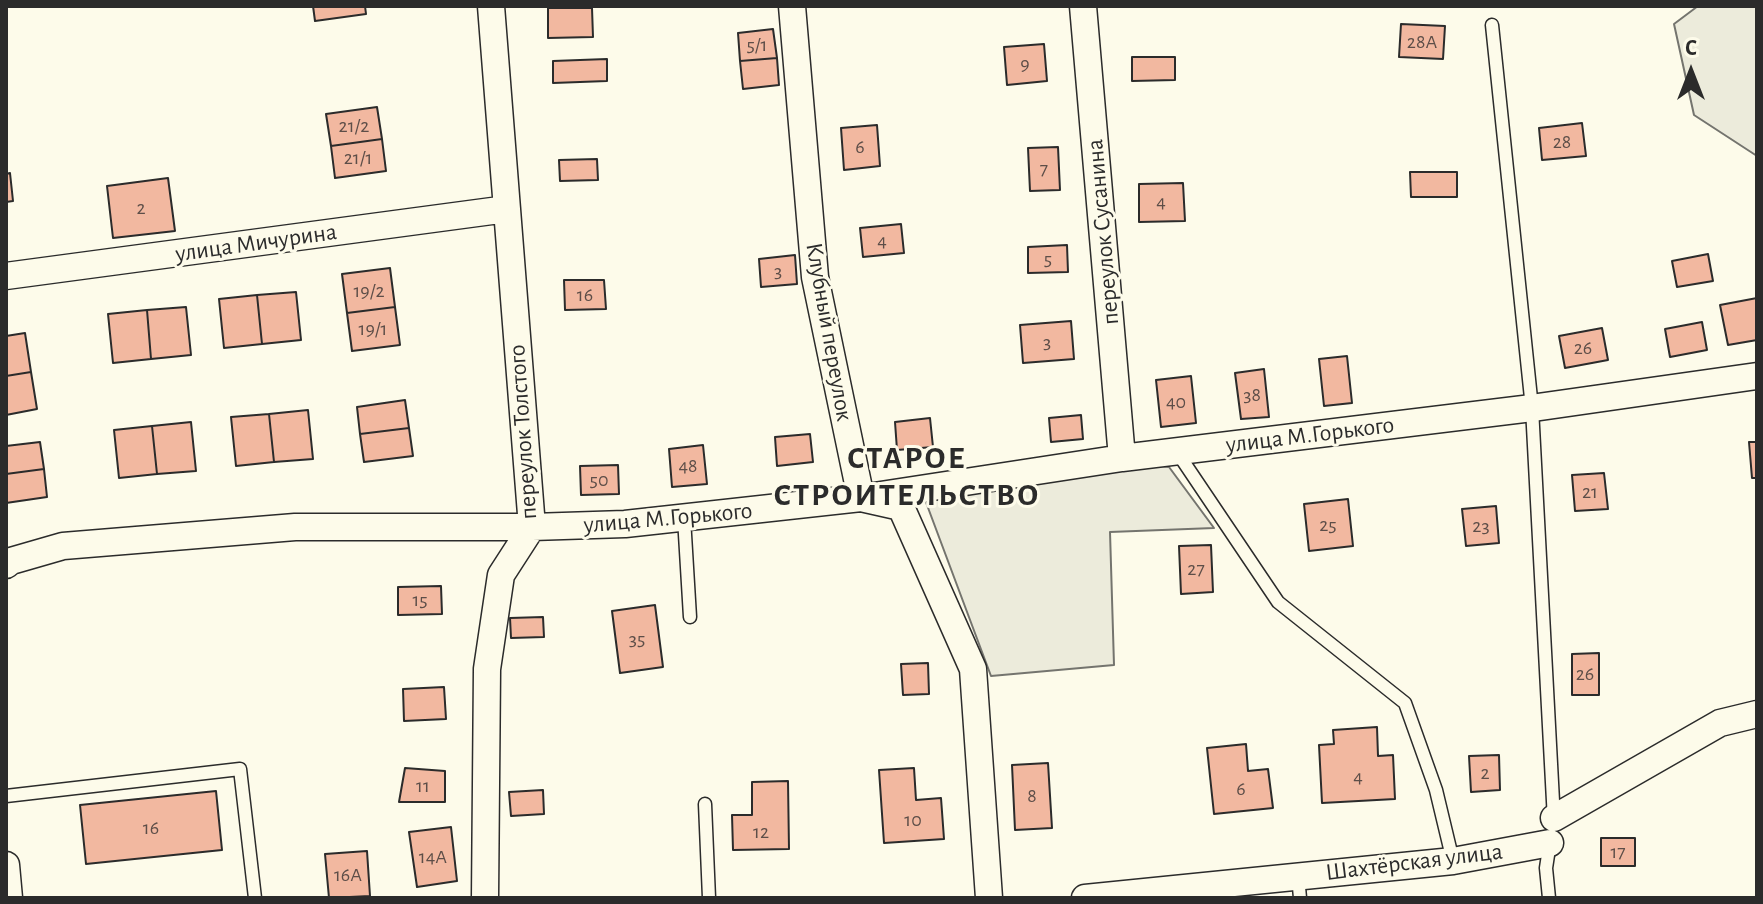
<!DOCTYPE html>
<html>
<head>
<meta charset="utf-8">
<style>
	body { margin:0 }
	#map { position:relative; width:1763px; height:904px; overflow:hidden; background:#fdfbea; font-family:"Alegreya Sans",sans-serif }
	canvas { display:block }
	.frame { position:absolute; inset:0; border:8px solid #2b2b2b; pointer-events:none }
	.north { position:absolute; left:1651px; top:32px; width:80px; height:80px; -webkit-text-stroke:6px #fdfbea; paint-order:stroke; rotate:0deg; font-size:22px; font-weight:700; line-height:32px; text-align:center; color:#2b2b2b }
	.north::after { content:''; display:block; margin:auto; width:28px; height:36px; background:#2b2b2b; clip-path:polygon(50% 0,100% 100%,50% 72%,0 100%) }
</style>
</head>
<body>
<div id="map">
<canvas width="1763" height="904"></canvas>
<div class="frame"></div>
<div class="north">С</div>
</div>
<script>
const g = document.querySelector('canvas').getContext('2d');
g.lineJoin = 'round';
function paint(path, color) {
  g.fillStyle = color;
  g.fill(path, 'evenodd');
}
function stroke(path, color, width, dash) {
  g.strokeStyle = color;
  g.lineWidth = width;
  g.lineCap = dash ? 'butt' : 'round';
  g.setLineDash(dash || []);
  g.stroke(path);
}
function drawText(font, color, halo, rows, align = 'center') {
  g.font = font + ' "Alegreya Sans",sans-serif';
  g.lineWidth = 6;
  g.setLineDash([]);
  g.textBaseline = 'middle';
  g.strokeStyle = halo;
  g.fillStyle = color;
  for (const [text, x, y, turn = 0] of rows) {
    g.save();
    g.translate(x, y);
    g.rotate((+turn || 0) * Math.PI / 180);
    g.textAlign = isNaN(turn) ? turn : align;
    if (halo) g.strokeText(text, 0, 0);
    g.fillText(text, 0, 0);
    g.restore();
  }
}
const green = new Path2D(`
	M1698 6H1757V156L1694 115 1674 24Z
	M1130 462 1169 467 1214 528 1110 532 1114 665 991 676 924 497Z`);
const building = new Path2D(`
	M313 6H365L366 14 315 21Z
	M548 8H592L593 37 548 38Z
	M1401 24 1445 26 1443 59 1399 57Z
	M773 29 777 58 740 61 738 33Z
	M1044 44 1047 81 1007 85 1004 47Z
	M1132 57H1175V80L1132 81Z
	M777 58 779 85 743 89 740 61Z
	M607 59V81L553 83V61Z
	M377 107 382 139 331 146 326 114Z
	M1582 123 1586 156 1542 160 1539 128Z
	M877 125 880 166 844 170 841 128Z
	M382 139 386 171 335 178 331 146Z
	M1058 147 1060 190 1030 191 1028 148Z
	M597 159 598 180 560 181 559 160Z
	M1410 172H1457V197H1411Z
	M10 173 13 201 6 202V174Z
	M168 178 175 231 113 238 107 186Z
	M1183 183 1185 221 1139 222V184Z
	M901 224 904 253 863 257 860 228Z
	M1067 245 1068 272 1028 273V247Z
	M1708 254 1713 281 1677 287 1672 261Z
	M795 255 797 284 761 287 759 259Z
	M390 268 395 307 347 313 342 274Z
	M564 280H604L606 309 565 310Z
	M296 292 301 340 262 344 257 295Z
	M257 295 262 344 224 348 219 299Z
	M1757 298V340L1728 345 1720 305Z
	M186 307 191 355 151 359 147 310Z
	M395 307 400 345 352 351 347 313Z
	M147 310 151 359 113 363 108 314Z
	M1071 321 1074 359 1023 363 1020 325Z
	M1702 322 1707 350 1670 357 1665 329Z
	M1602 328 1608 360 1565 368 1559 336Z
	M25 333 31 372 6 376V336Z
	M1347 356 1352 403 1324 406 1319 359Z
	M1264 369 1269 417 1241 419 1235 373Z
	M31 372 37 409 6 415V376Z
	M1191 376 1196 423 1161 427 1156 380Z
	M405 400 409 428 360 434 357 407Z
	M308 410 313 459 274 462 269 414Z
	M269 414 274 462 236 466 231 417Z
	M1081 415 1083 439 1051 442 1049 418Z
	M930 418 933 447 897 450 895 422Z
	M191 422 196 471 157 474 152 426Z
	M152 426 157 474 119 478 114 430Z
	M409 428 413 456 364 462 360 434Z
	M810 434 813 462 777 466 775 437Z
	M40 442 44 469 6 474V446Z
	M1749 442H1757V478H1752Z
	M703 445 707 484 672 487 669 449Z
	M618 465 619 494 581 495 580 466Z
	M44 469 47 497 6 503V474Z
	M1604 473 1608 509 1575 511 1572 475Z
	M1348 499 1353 546 1309 551 1304 504Z
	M1496 506 1499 543 1466 546 1462 509Z
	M1211 545 1213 592 1181 594 1179 546Z
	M441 586 442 614 398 615V587Z
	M655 605 663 667 620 673 612 611Z
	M543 617 544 637 511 638 510 618Z
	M1599 653V695H1572V654Z
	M928 663 929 694 903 695 901 664Z
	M444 687 446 719 404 721 403 689Z
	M1377 727 1378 756 1393 755 1395 799 1322 803 1319 745 1334 744 1333 730Z
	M1246 744 1248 771 1268 769 1273 808 1214 814 1207 748Z
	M1499 755 1500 790 1471 792 1469 756Z
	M1048 763 1052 828 1015 830 1012 765Z
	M405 768 445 771V802H399Z
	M914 768 916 800 941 798 944 839 884 843 879 770Z
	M788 781 789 849 733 850 732 815H752V782Z
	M543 790 544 814 511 816 509 792Z
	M216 791 222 850 86 864 80 805Z
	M451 827 457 881 417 887 409 832Z
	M1601 838H1635V866H1601Z
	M367 851 370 896 329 898 325 854Z`);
const lane = new Path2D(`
	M1492 25 1532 408 1554 820
	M1177 452 1278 602 1405 703 1436 790 1453 861
	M684 518 690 617
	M6 796 240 769 255 898
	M705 804 709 898
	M1298 876 1300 898
	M1549 898 1546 868 1550 842`);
const street = new Path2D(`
	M792 6 815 277 861 498 901 507 973 669 989 898
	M1083 6 1122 458
	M6 276 507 209
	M6 565 11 561 63 546 295 527H532L625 524 861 498 1122 458 1532 408 1757 376
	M1554 818 1720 723 1757 714
	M6 865 9 898
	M485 898 487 669 501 575 532 527 491 6
	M1085 898 1453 861 1550 843`);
const numberNames = [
	["28А",1422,42],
	["5/1",757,45],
	["9",1025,64],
	["21/2",354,126],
	["28",1562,142],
	["6",860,147],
	["21/1",358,158],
	["7",1044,169],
	["4",1161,202],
	["2",141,208],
	["4",882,241],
	["5",1048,259],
	["3",778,271],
	["19/2",369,291],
	["16",585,295],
	["19/1",373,329],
	["3",1047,342],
	["26",1583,348],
	["38",1252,395],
	["40",1176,402],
	["48",688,466],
	["50",599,480],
	["21",1590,492],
	["25",1328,525],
	["23",1481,526],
	["27",1196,569],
	["15",420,600],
	["35",637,639],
	["26",1585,674],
	["2",1485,773],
	["4",1358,777],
	["11",423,786],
	["6",1241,789],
	["8",1032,796],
	["10",913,820],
	["16",151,828],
	["12",761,832],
	["17",1618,852],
	["14А",433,857],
	["16А",348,875]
];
const streetNames = [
	["переулок Сусанина",1103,232,-95],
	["улица Мичурина",256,243,-8],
	["Клубный переулок",829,332,80],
	["переулок Толстого",523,432,-94],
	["улица М.Горького",1310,435,-7],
	["улица М.Горького",668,518,-5],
	["Шахтёрская улица",1414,862,-7]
];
const districtNames = [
	["СТАРОЕ",907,458],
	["СТРОИТЕЛЬСТВО",907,495]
];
paint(green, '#ecebdb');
stroke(green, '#74746e', 2);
paint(building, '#f2b8a0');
stroke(building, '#2b2b2b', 2);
stroke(lane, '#2b2b2b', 15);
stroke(street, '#2b2b2b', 29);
stroke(lane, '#fdfbea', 12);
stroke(street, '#fdfbea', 26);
drawText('20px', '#5d4e48', null, numberNames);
drawText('24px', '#2b2b2b', '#fdfbea', streetNames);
g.letterSpacing = '2px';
drawText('bold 32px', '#2b2b2b', '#fdfbea', districtNames);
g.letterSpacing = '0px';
</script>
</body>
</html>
